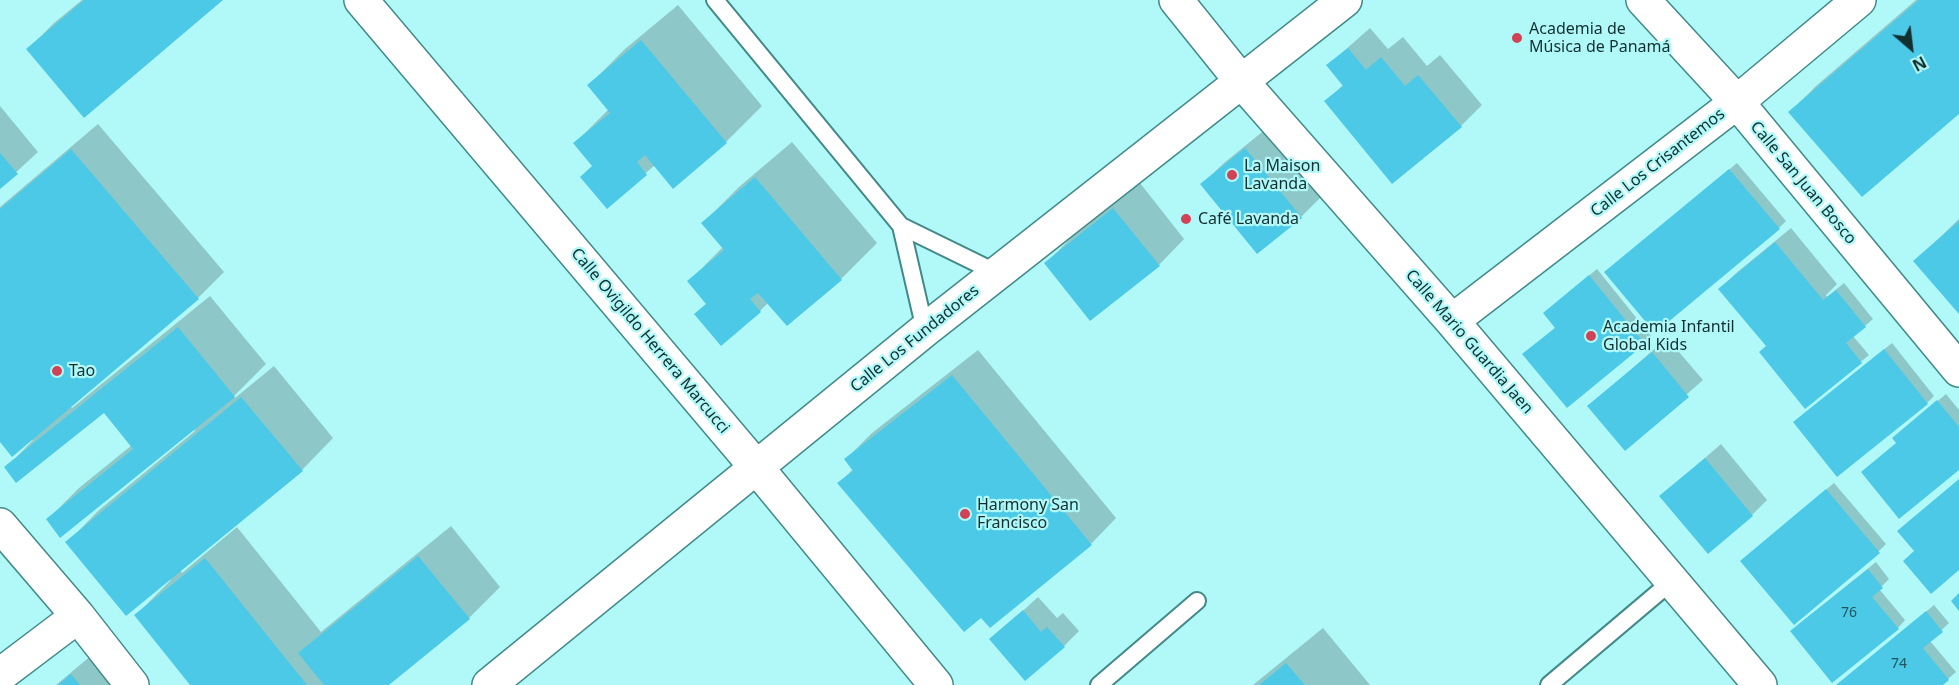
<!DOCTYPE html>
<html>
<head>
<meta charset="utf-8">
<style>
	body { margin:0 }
	#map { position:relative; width:1959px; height:685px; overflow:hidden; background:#b1f9f9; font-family:"Noto Sans",sans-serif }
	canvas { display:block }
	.north { position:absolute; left:1881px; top:18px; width:60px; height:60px; -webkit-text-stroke:4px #b1f9f9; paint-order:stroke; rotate:152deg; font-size:16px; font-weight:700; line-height:24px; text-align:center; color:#133031 }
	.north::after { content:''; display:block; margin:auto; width:21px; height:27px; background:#133031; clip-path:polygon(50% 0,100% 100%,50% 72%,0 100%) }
</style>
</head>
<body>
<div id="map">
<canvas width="1959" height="685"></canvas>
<div class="north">N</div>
</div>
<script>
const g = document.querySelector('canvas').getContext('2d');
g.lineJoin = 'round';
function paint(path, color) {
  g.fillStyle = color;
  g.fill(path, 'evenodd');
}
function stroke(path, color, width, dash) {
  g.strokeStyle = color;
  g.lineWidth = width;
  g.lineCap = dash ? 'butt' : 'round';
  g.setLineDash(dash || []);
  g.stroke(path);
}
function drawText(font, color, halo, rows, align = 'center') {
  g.font = font + ' "Noto Sans",sans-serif';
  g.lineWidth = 4.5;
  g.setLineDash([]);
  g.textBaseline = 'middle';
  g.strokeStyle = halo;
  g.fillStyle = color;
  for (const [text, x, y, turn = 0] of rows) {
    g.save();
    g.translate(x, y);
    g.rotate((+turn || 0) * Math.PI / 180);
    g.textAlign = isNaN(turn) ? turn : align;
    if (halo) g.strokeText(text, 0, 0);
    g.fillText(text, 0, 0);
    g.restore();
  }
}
const shadow = new Path2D(`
	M82 0H221L28 49 54 23Z
	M1916 0H1959V113L1790 112 1816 86Z
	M678 5 762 106 726 142 673 187 655 165 607 207 593 165 575 143 609 109 589 85 625 49Z
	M1370 28 1388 49 1403 37 1427 66 1440 55 1482 105 1461 126 1326 101 1344 84 1328 65Z
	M0 106 38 152 0 187Z
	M98 124 224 272 198 298 70 406 72 408 210 296 266 364 234 396 235 398 274 366 333 438 302 470 180 570 182 573 237 527 321 632 451 526 500 587 469 618 386 685H192L136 615 171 580 67 543 98 511 195 431 193 429 48 519 79 488 132 445 104 411 6 468 33 440 31 439 0 440V207Z
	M1267 128 1322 196 1301 217 1202 184 1224 163Z
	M792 142 877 243 841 279 769 302 760 311 696 314 707 303 689 281 723 247 703 223 739 187Z
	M1737 163 1786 221 1779 228 1614 265Z
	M1140 183 1184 239 1159 265 1046 263 1072 237Z
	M1959 219V312L1915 261Z
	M1791 228 1837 284 1826 295 1827 297 1844 283 1873 319 1853 336 1869 355 1806 407 1768 346 1720 289 1735 274Z
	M1597 269 1651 336 1644 343 1524 354 1556 327 1552 306Z
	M1667 338 1703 380 1625 449 1589 406Z
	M1892 343 1934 396 1927 403 1795 422Z
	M978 350 1116 518 1091 544 839 483 853 469 846 459 872 433Z
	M1946 394 1959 410V468L1898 443 1902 431Z
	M1721 444 1767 500 1752 515 1661 496Z
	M1834 483 1886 544 1879 551 1749 554Z
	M1876 562 1889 579 1879 589 1905 620 1898 628 1799 624Z
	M1038 597 1057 618 1063 613 1079 631 1064 646 991 640Z
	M1934 605 1949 623 1930 641 1956 672 1948 679 1941 685H1838Z
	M1323 628 1370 685H1253Z
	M93 654 119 685H56Z`);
const building = new Path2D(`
	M84 0H223L84 118 26 49Z
	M1919 0H1959V114L1862 197 1788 112Z
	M641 40 727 143 673 189 645 155 637 162 647 175 607 209 580 177 592 166 573 143 610 113 587 85Z
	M1348 48 1366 70 1381 57 1405 86 1418 75 1462 127 1392 184 1324 101 1343 86 1326 65Z
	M1245 148 1302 218 1257 254 1200 184Z
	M71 149 199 299 12 457 0 442V209Z
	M0 153 18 174 0 189Z
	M1729 169 1780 229 1655 333 1604 272Z
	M755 177 842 280 787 326 758 293 750 299 761 312 721 346 694 314 706 304 687 281 724 250 701 223Z
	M1113 208 1160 266 1090 321 1044 263Z
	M1959 221V314L1913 261Z
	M1775 242 1823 300 1836 290 1866 327 1846 343 1862 363 1805 409 1759 352 1766 346 1718 289Z
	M1589 275 1645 344 1567 408 1522 354 1555 328 1543 313Z
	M178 327 235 397 60 538 46 519 133 449 104 413 16 483 4 467Z
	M1884 349 1928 404 1837 477 1793 422Z
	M1652 352 1689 397 1625 451 1587 406Z
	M952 375 1092 545 990 628 981 618 964 632 837 483 853 471 844 459Z
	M241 397 303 471 126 616 65 542Z
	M1937 400 1959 427V470L1899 519 1861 472 1896 443 1892 438Z
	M1705 458 1753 516 1708 554 1659 496Z
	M1959 479V570L1931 594 1903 561 1914 551 1897 531Z
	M1826 489 1880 553 1794 625 1740 561Z
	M418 556 470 619 389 685H324L298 653Z
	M205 558 307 685H190L134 615Z
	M1868 569 1883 588 1872 597 1899 629 1832 683 1790 631Z
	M1959 593V611L1951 601Z
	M1023 610 1041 632 1047 627 1065 647 1025 681 989 639Z
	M1926 611 1943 632 1923 648 1949 680 1943 685H1836Z
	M1286 663 1305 685H1259Z
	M71 674 80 685H58Z`);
const service = new Path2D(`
	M715 0 901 226 925 330
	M901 226 997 273
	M1099 685 1197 601
	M1549 685 1672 581`);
const minor = new Path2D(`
	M361 0 757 468 936 685
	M1176 0 1242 82 1452 321 1760 685
	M1643 0 1737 102 1959 370
	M1452 321 1737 102 1859 0
	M0 525 78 616 132 685
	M0 675 78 616
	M489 685 925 330 1345 0`);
const markers = [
	[1517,38,6,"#d24257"],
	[1232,175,6,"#d24257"],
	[1186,219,6,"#d24257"],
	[1591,336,6,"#d24257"],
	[57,371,6,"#d24257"],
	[965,514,6,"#d24257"]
];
const numberNames = [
	["76",1849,613],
	["74",1899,664]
];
const poiNames = [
	["Academia de",1529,29],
	["Música de Panamá",1529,47],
	["La Maison",1244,166],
	["Lavanda",1244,184],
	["Café Lavanda",1198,219],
	["Academia Infantil",1603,327],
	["Global Kids",1603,345],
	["Tao",69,371],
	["Harmony San",977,505],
	["Francisco",977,523]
];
const streetNames = [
	["Calle Los Crisantemos",1658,163,-38],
	["Calle San Juan Bosco",1803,183,50],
	["Calle Los Fundadores",915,339,-39],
	["Calle Ovigildo Herrera Marcucci",650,341,50],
	["Calle Mario Guardia Jaen",1469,342,49]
];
paint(shadow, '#0003');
paint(building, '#4cc9e6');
stroke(service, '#43898a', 20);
stroke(minor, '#43898a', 36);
stroke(service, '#fff', 16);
stroke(minor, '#fff', 33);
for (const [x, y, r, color] of markers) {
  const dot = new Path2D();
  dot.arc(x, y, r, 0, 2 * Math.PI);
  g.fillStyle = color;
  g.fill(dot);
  stroke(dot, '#b1f9f9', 2);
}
drawText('14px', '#21565e', null, numberNames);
drawText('16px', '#133031', '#b1f9f9', poiNames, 'left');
drawText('16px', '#133031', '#b1f9f9', streetNames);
</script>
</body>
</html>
